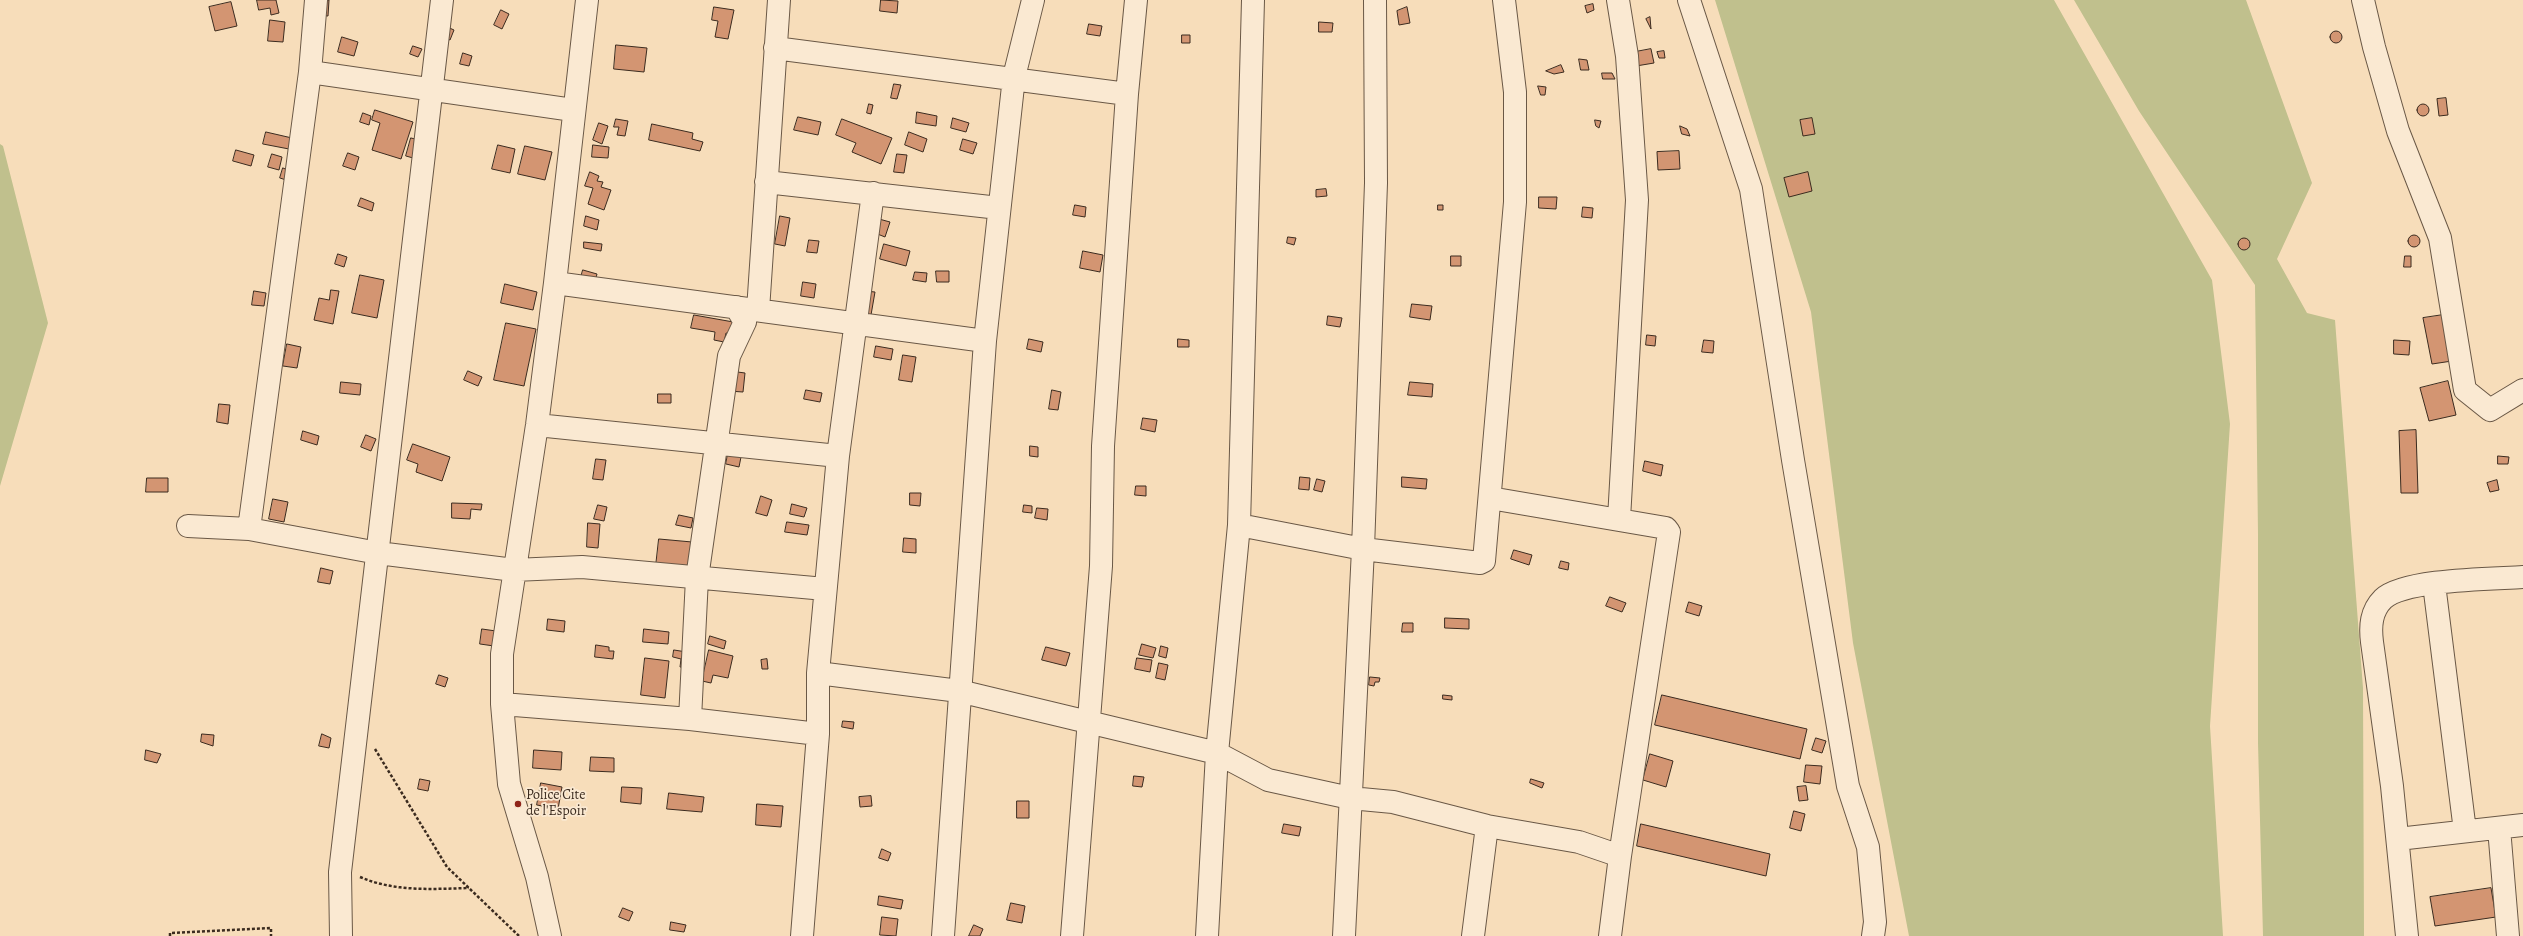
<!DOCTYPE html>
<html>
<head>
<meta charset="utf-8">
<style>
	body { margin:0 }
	canvas { display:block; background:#f7ddba }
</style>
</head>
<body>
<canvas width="2523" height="936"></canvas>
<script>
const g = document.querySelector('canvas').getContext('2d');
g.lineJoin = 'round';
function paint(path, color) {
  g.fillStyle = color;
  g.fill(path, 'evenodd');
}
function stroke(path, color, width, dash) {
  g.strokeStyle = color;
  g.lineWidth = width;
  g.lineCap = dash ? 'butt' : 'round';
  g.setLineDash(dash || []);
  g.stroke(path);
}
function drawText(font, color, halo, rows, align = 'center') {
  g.font = font + ' Alegreya,serif';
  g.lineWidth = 3.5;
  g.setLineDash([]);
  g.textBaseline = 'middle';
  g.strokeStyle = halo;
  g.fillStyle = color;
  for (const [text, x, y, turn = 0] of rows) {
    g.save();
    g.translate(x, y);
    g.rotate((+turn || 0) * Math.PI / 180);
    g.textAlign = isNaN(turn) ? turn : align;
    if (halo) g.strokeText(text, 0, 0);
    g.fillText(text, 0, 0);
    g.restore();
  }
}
const green = new Path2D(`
	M1715 0H2054L2212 280 2230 424 2210 726 2223 936H1909L1853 643 1811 312Z
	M2074 0H2246L2312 183 2277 259 2307 313 2335 320 2363 688 2364 936H2263L2258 743V535L2255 285 2139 111Z
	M0 144 3 146 48 323 0 486Z`);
const building = new Path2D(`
	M257 0H276L279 13 271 15 270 8 259 10Z
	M318 0H329L328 16 317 15Z
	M881 0 898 1 897 13 880 11Z
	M231 2 237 26 215 31 209 7Z
	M1593 4 1594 10 1587 13 1585 6Z
	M714 7 734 10 728 39 715 37 718 21 712 20Z
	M1407 7 1410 23 1399 25 1397 11Z
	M501 10 509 14 502 29 494 25Z
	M1650 17 1651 29 1646 19Z
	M270 20 285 22 283 42 268 41Z
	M1319 22 1333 23 1332 32H1319Z
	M1089 24 1102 26 1100 36 1087 34Z
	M445 26 454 30 450 40 441 36Z
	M2330 37a6 6 0 1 1 12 0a6 6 0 1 1-12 0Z
	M1182 35H1190V43H1182Z
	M342 37 358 42 354 56 338 52Z
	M616 45 647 48 644 72 614 69Z
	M413 46 422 49 418 57 410 54Z
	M1651 49 1654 63 1636 66 1630 53Z
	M1664 51 1665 58H1659L1657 52Z
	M463 53 472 56 469 66 460 64Z
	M1579 59 1587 60 1589 70H1581Z
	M1561 65 1564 72 1554 74 1546 71Z
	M1602 73H1612L1615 79H1603Z
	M894 84 901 85 897 99 891 98Z
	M1538 86 1546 87 1545 95H1541Z
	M2446 98 2448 115 2439 116 2437 99Z
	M869 104 873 105 871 114 867 113Z
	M2417 110a6 6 0 1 1 12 0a6 6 0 1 1-12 0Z
	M375 110 413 122 401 159 372 150 380 123 372 120Z
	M917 112 937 116 936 126 916 123Z
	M363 113 371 116 369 125 360 122Z
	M798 117 821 122 818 135 794 130Z
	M953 118 969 123 966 132 951 128Z
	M1812 118 1815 134 1803 136 1800 120Z
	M616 119 628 121 625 136 617 135 619 127H614Z
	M842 119 892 138 881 164 852 152 856 143 836 135Z
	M1595 120 1601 121 1599 128 1596 126Z
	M599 123 608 126 602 144 593 140Z
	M652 124 693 133 692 139 703 142 700 151 649 140Z
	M1680 126 1687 129 1690 136 1682 134Z
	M266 132 292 138 289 149 263 144Z
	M909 132 927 139 923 152 905 145Z
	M411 138 419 140 413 158 406 156Z
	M963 139 977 143 973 154 960 150Z
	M498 145 515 149 510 173 492 169Z
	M593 145 609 147 608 158 592 157Z
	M525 146 552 152 545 180 518 174Z
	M236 150 254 155 251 166 233 161Z
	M1679 151 1680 169 1658 170 1657 152Z
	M348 153 359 157 355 170 343 166Z
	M272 154 282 157 279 170 268 167Z
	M897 154 907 155 904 173 894 172Z
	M283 168 290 171 286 180 280 178Z
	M590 172 599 176 597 181 603 182 601 187 611 190 604 210 588 204 593 188 585 186Z
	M1808 172 1812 191 1789 197 1784 178Z
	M1326 189 1327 196 1316 197V190Z
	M1539 197H1557L1556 209 1539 208Z
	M361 198 374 203 372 211 358 206Z
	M1075 205 1086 207 1085 217 1073 215Z
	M1438 205H1443V210H1438Z
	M1583 207 1593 208 1592 218 1582 217Z
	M586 216 599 220 597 230 584 226Z
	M780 216 790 218 785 246 775 244Z
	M879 219 890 222 885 237 875 233Z
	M2408 241a6 6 0 1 1 12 0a6 6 0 1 1-12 0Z
	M1288 237 1296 238 1294 245 1287 243Z
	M2238 244a6 6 0 1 1 12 0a6 6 0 1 1-12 0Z
	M809 240 819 241 817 253 807 252Z
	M584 242 602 244 601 251 584 248Z
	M884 244 910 251 906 266 880 259Z
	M1083 251 1103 255 1100 272 1080 268Z
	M338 254 347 257 344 267 335 264Z
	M1451 256H1461V266H1451Z
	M2405 256H2411V267H2404Z
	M583 270 597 274 594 285 580 281Z
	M936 271H949V282H937Z
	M915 272 927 273 926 282 913 280Z
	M360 275 384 280 377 318 352 313Z
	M803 282 816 284 814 298 801 296Z
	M505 284 537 292 533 310 501 303Z
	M331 290 339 291 333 324 314 320 319 298 329 300Z
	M254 291 266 293 264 306 252 305Z
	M865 291 875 292 871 315 861 313Z
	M1412 304 1432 306 1430 320 1410 317Z
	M694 315 739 323 737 335 726 333 724 342 714 340 715 332 691 328Z
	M2443 315 2452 361 2432 364 2423 318Z
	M1328 316 1342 318 1340 327 1327 325Z
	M506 323 536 329 524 386 494 380Z
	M1647 335 1656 336 1655 346 1646 345Z
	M1029 339 1043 342 1041 352 1027 349Z
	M1178 339 1189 340V347H1178Z
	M1704 340 1714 341 1713 353 1702 352Z
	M2394 340 2410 341 2409 355 2394 354Z
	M287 344 301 347 297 368 283 366Z
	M876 346 893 349 891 360 874 357Z
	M903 355 916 357 912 382 899 380Z
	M468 371 482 377 478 386 464 380Z
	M730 371 745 373 743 392 728 391Z
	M2448 381 2456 415 2429 421 2420 388Z
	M341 382 361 384 360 395 340 393Z
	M1410 382 1433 384 1432 397 1408 395Z
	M806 390 822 393 820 402 804 399Z
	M1052 390 1061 392 1058 410 1049 409Z
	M658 394H671V403H658Z
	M219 404 230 405 228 424 217 422Z
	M1143 418 1157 420 1155 432 1141 429Z
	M2416 430 2418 493H2401L2399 431Z
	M303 431 319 436 317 445 301 440Z
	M366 435 376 439 371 451 361 447Z
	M413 444 450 457 442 481 416 472 418 464 407 460Z
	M1030 446 1038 447V457L1030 456Z
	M728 454 741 457 739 467 726 464Z
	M2498 456 2509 457 2508 464H2498Z
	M596 459 606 460 603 480 593 479Z
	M1645 461 1663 465 1661 476 1643 471Z
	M1300 477 1310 478 1309 490 1299 489Z
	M1402 477 1427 479 1426 489 1402 487Z
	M147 478H168V492H146Z
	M1317 479 1325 481 1322 492 1314 490Z
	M2497 480 2499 490 2490 492 2487 483Z
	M1136 486H1146V496L1135 495Z
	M910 493H921L920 506 910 505Z
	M761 496 772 500 767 516 756 513Z
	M273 499 288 502 284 522 269 519Z
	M452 503 482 504 481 510 471 509 470 519 452 518Z
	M792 504 807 508 804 517 790 514Z
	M598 505 607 507 604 521 594 519Z
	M1024 505 1032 506V513L1023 512Z
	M1037 508 1048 509 1047 520 1035 518Z
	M679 515 693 518 691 528 676 525Z
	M787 522 809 525 807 535 785 532Z
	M588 523 600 524 598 548 587 547Z
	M904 538 916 539V553L903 552Z
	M659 539 692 542 690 569 656 566Z
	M1514 550 1532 555 1529 565 1511 559Z
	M1561 561 1569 563 1568 570 1559 568Z
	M321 568 333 571 330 584 318 582Z
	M1610 597 1626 603 1622 612 1606 606Z
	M1689 602 1702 606 1699 616 1686 612Z
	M1445 618 1469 619V629L1445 628Z
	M548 619 565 621 564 632 547 630Z
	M1403 623H1413V632H1402Z
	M482 629 496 631 494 646 480 644Z
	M644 629 669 632 668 644 643 642Z
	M710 636 726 641 724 649 708 644Z
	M1142 644 1156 648 1153 658 1139 655Z
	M596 645 609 647V651H614L613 659 595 657Z
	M1161 646 1168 648 1166 658 1159 656Z
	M1046 647 1070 653 1066 666 1042 660Z
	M674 650 693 653 690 668 680 667 681 659 673 657Z
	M709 650 733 656 728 678 713 675 711 683 702 681Z
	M645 658 669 661 665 698 641 695Z
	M1137 658 1152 660 1150 672 1135 669Z
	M767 659 768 669H762L761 660Z
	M1159 663 1168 665 1165 680 1156 678Z
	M439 675 448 678 445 687 436 684Z
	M1370 677 1380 678 1379 682H1375L1374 686 1369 685Z
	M1443 695 1452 696V700L1443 699Z
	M1662 695 1807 729 1800 759 1655 725Z
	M843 721 854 722 853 729 842 727Z
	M202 734 214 735 213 746 201 742Z
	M322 734 331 738 329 748 319 746Z
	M1816 738 1826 741 1822 753 1812 750Z
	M146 750 161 754 157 763 145 760Z
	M534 750 562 752 561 770 533 768Z
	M1650 754 1673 761 1666 787 1643 780Z
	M591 757 614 758V772L590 771Z
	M1806 765 1822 766 1820 784 1804 782Z
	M1134 776 1144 777 1142 787 1133 786Z
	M420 779 430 781 428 791 418 789Z
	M1531 779 1544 783 1542 788 1530 783Z
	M541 783 562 787 558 809 537 805Z
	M1806 786 1808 800 1799 801 1797 787Z
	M622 787 642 788 641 804 621 802Z
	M669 793 704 797 702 812 667 809Z
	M871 796 872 806 860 807 859 797Z
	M1017 801H1029V818H1017Z
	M757 804 783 806 781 827 756 825Z
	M1794 811 1805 814 1801 831 1790 828Z
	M1284 824 1301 827 1299 836 1282 833Z
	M1641 824 1770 854 1766 876 1637 846Z
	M882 849 891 853 888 861 879 858Z
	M2491 888 2496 917 2435 926 2430 897Z
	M879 896 903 900 901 909 878 905Z
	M1011 903 1025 906 1022 923 1007 920Z
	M623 908 633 912 629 921 619 917Z
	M882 917 898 919 896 936 880 935Z
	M671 922 686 925 684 932 670 930Z
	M974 925 983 929 980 936H969Z`);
const path = new Path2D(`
	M375 749 447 867 519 936
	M360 877C395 892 432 889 469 888
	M170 936V933L271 928V936`);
const minor = new Path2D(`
	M1618 0 1627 56 1637 200 1619 519
	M1689 0 1751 189 1793 460 1848 786 1868 847 1875 922 1873 936
	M2363 0 2374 47 2398 131 2440 238 2465 390 2490 410 2523 390
	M775 48 1127 94
	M310 72 573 110
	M766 182 999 208
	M555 283 985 341
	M758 310 779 0
	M537 425 838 456
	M1490 498 1666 528 1669 532 1620 856 1610 936
	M1239 525 1363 549 1480 563 1484 561 1515 202V92L1504 0
	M188 526 249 529 378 553 514 570 582 567 825 589
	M249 529 310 72 316 0
	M2434 584 2465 831
	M818 673 959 691 1217 753 1268 780 1350 798 1393 802 1487 826 1579 842 1620 856
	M502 704 690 719 818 734
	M690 719 697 578 729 356 745 322 736 307
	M2499 828 2508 936
	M2398 839 2523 825
	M341 936 340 872 442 0
	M550 936 537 877 509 784 502 704V654L537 425 555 283 587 0
	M802 936 818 734V673L838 456 873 193
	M943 936 985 341 1014 77 1033 0
	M1072 936 1101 566 1103 446 1127 94 1136 0
	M1207 936 1217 753 1239 525 1253 0
	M1344 936 1363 549 1376 183 1375 0
	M1473 936 1487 826
	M2407 936 2392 786 2372 642C2370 626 2371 611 2383 599 2404 579 2492 579 2523 577`);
const markers = [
	[518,804,4,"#8f2418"]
];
const poiNames = [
	["Police Cite",526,796],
	["de l'Espoir",526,812]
];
paint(green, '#c0c08d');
paint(building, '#d39572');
stroke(building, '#3b2b1f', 1);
stroke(minor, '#6a5846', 24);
stroke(path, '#3b2b1f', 2.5, [3, 2]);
stroke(minor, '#fae9d2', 22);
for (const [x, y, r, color] of markers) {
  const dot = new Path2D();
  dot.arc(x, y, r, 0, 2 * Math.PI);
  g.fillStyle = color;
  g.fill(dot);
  stroke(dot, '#fae9d2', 1.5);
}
drawText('14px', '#3b2b1f', '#fae9d2', poiNames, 'left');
</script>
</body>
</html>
